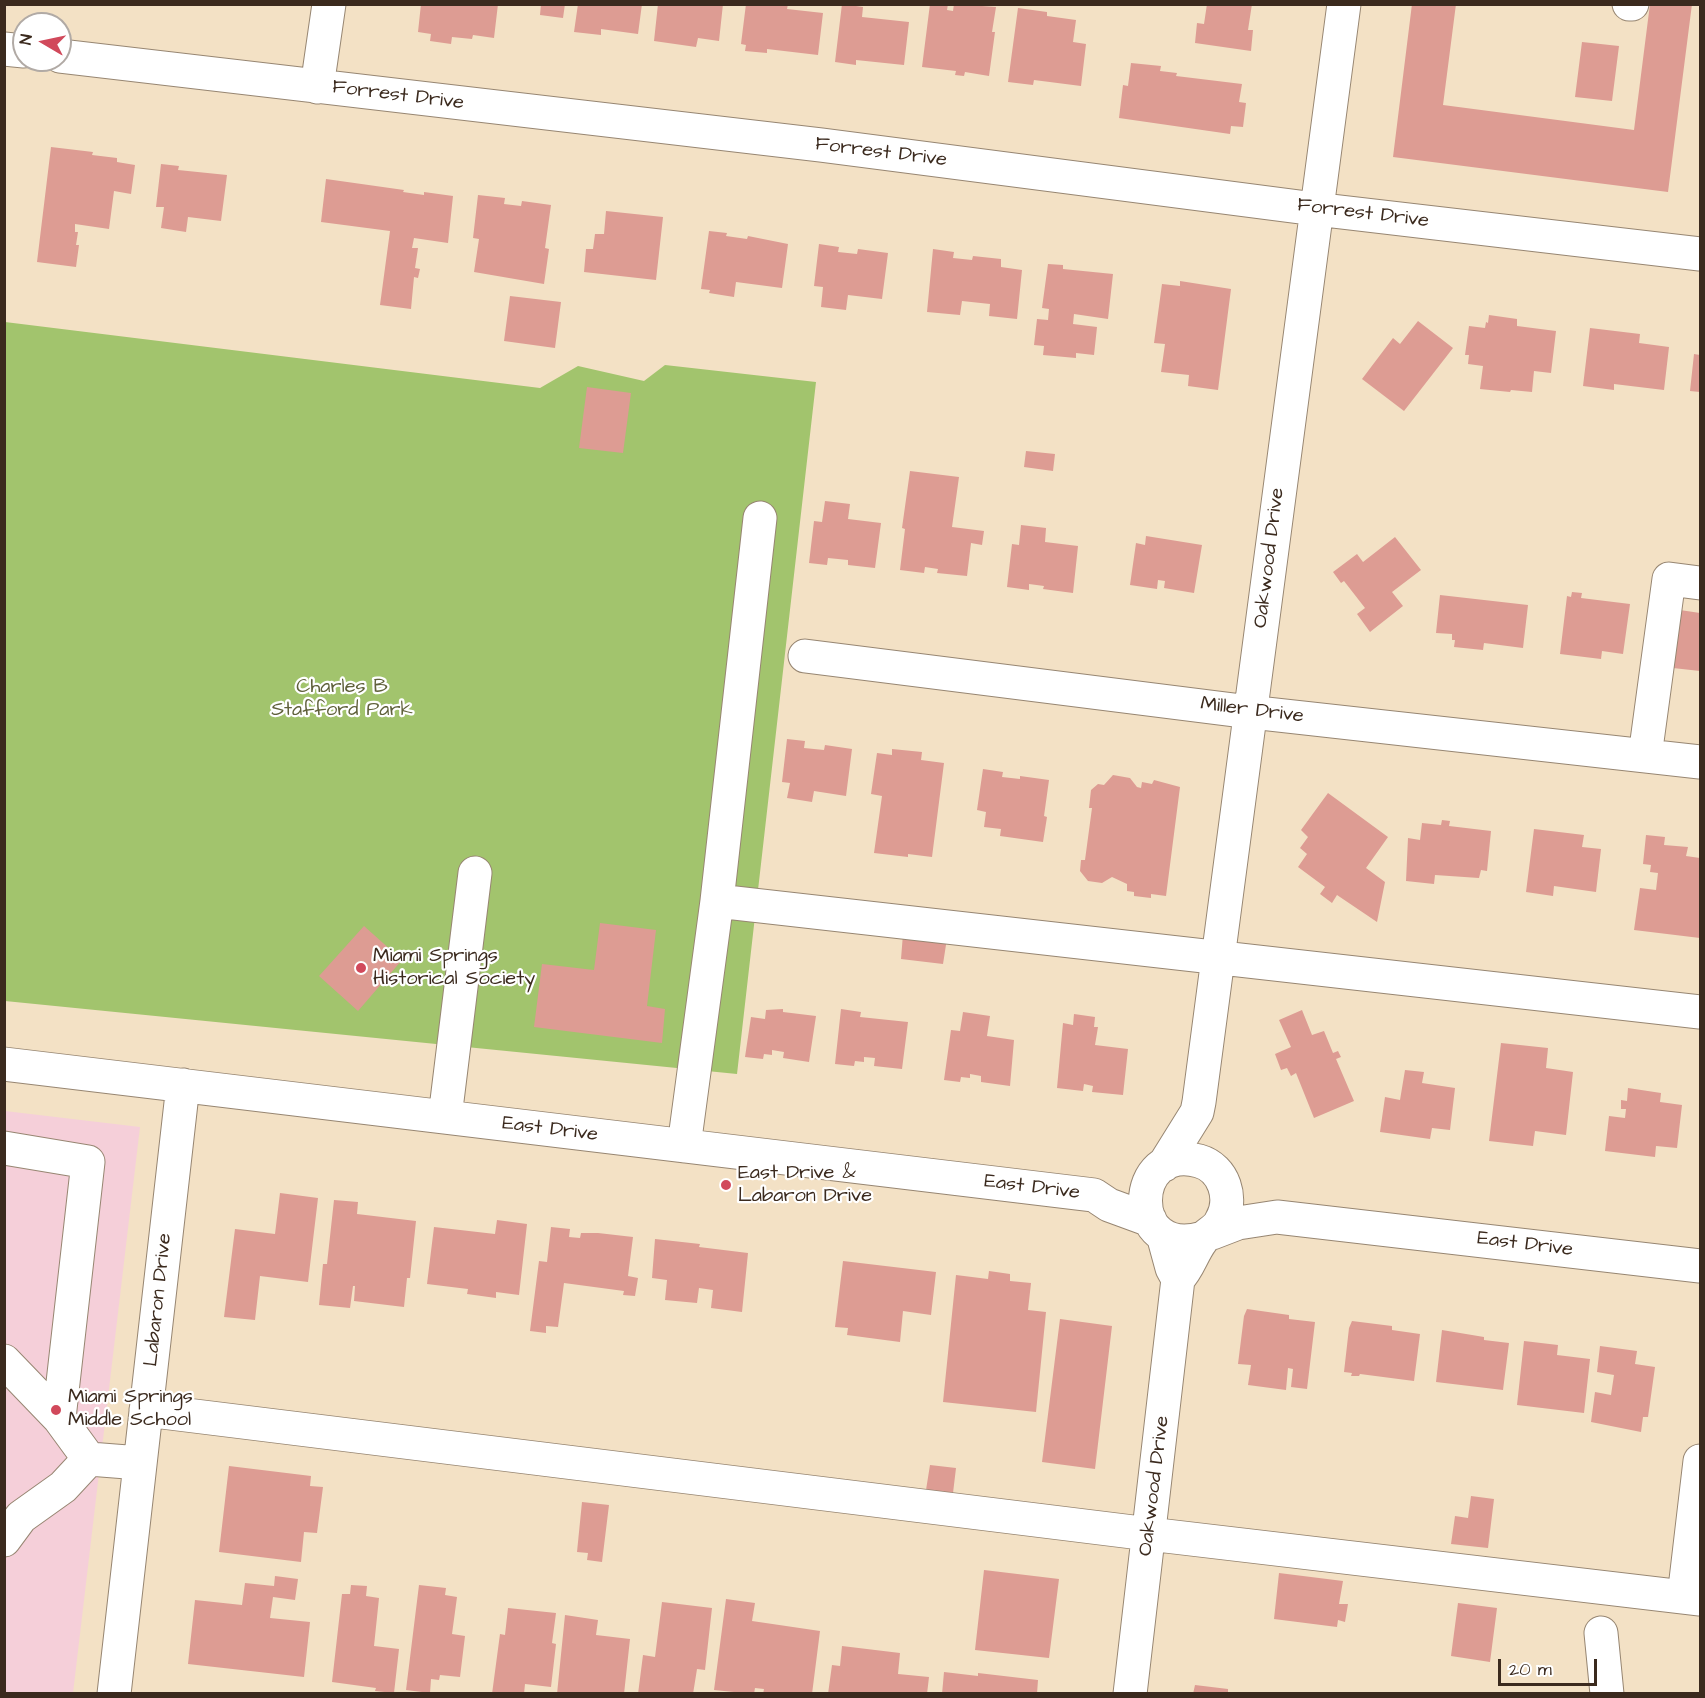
<!DOCTYPE html>
<html>
<head>
<meta charset="utf-8">
<style>
	body { margin:0 }
	#map { position:relative; width:1705px; height:1698px; overflow:hidden; background:#f3e1c5; font-family:"Architects Daughter",sans-serif }
	canvas { display:block }
	.frame { position:absolute; inset:0; border:6px solid #3b2a1e; pointer-events:none }
	.north { position:absolute; left:12px; top:12px; width:60px; height:60px; box-sizing:border-box; background:#fff; border:2px solid #b1aaa5; border-radius:50%; rotate:279deg; font-size:16px; font-weight:700; line-height:24px; text-align:center; color:#3b2a1e }
	.north::after { content:''; display:block; margin:auto; width:21px; height:27px; background:#d1495b; clip-path:polygon(50% 0,100% 100%,50% 72%,0 100%) }
	.scale { position:absolute; left:1498px; top:1659px; width:99px; height:27px; box-sizing:border-box; border:3px solid #3b2a1e; border-top:0; padding-left:8px; font-size:18px; line-height:21px; white-space:nowrap; color:#3b2a1e; -webkit-text-stroke:4px #fff; paint-order:stroke }
</style>
</head>
<body>
<div id="map">
<canvas width="1705" height="1698"></canvas>
<div class="frame"></div>
<div class="north">N</div>
<div class="scale">20 m</div>
</div>
<script>
const g = document.querySelector('canvas').getContext('2d');
g.lineJoin = 'round';
function paint(path, color) {
  g.fillStyle = color;
  g.fill(path, 'evenodd');
}
function stroke(path, color, width, dash) {
  g.strokeStyle = color;
  g.lineWidth = width;
  g.lineCap = dash ? 'butt' : 'round';
  g.setLineDash(dash || []);
  g.stroke(path);
}
function drawText(font, color, halo, rows, align = 'center') {
  g.font = font + ' "Architects Daughter",sans-serif';
  g.lineWidth = 4.5;
  g.setLineDash([]);
  g.textBaseline = 'middle';
  g.strokeStyle = halo;
  g.fillStyle = color;
  for (const [text, x, y, turn = 0] of rows) {
    g.save();
    g.translate(x, y);
    g.rotate((+turn || 0) * Math.PI / 180);
    g.textAlign = isNaN(turn) ? turn : align;
    if (halo) g.strokeText(text, 0, 0);
    g.fillText(text, 0, 0);
    g.restore();
  }
}
const built = new Path2D(`
	M5 1111 140 1127 73 1693 5 1694Z`);
const green = new Path2D(`
	M5 322 540 388 578 366 644 381 665 365 816 382 737 1074 5 1001Z`);
const building = new Path2D(`
	M421 4H498L494 38 473 35 472 39 452 37 451 44 430 41 431 34 418 32Z
	M541 4H565L563 18 540 15Z
	M578 4H642L638 34 601 29V35L574 32Z
	M658 4H723L719 41 698 38 696 47 654 41Z
	M746 4H788L787 9 823 13 818 55 767 49V53L745 51 746 45 741 44Z
	M842 4 863 7 862 17 909 22 904 65 856 60V65L835 62Z
	M930 4H948L947 10 953 11 954 4 996 7 992 32H995L989 76 965 72 964 76 955 75 956 71 922 67Z
	M1207 4H1252L1248 30H1253L1251 51 1195 43 1197 23 1204 24Z
	M1412 4H1456L1443 105 1634 130 1650 4H1692L1668 192 1393 157Z
	M1018 8 1047 12V16L1076 20 1073 42 1086 44 1081 86 1034 80 1033 85 1008 82Z
	M1582 42 1619 46 1612 101 1575 97Z
	M1131 63 1161 66 1160 71 1177 73 1176 76 1242 84 1239 102 1246 103 1243 127 1231 126 1230 134 1119 118 1123 85 1128 86Z
	M51 147 93 152 92 155 117 158V162L135 165 131 194 114 191 109 229 75 224V232H78L76 245H79L76 267 37 262Z
	M161 164 179 166 178 170 227 175 221 221 188 217 186 232 161 228 164 207H156Z
	M326 179 404 190 403 192 424 195V192L453 196 448 243 414 238 412 248H418L415 268 420 269 418 278 414 277 411 309 380 305 390 231 321 222Z
	M478 195 505 198 504 204 521 206 522 201 551 205 545 248 549 249 544 284 474 272 479 239 473 238Z
	M606 211 663 217 656 280 584 272 586 249H593L595 234H604Z
	M709 231 727 233 726 236 747 239 748 236 788 244 782 288 736 282 734 297 709 293 710 290 701 289Z
	M819 244 839 247 838 252 857 254 858 249 888 253 882 299 848 295 846 310 821 307 823 287 814 286Z
	M933 249 954 252 953 258 972 260 973 256 1001 259V267L1022 270 1017 319 989 316 990 304 962 301 960 315 927 312Z
	M1048 264 1063 265V269L1113 274 1108 319 1074 314 1073 324 1097 327 1094 355 1076 353V358L1043 355 1044 346 1034 345 1037 319 1048 320 1049 309 1042 308Z
	M1180 281 1231 289 1218 390 1188 386 1189 375 1161 372 1165 344 1154 343 1162 284 1180 286Z
	M510 296 561 302 555 348 504 341Z
	M1489 315 1517 319V326L1556 331 1551 373 1534 371 1532 392 1511 390 1510 392 1480 389 1483 366 1468 364 1469 355H1465L1469 326 1485 328 1486 322 1488 323Z
	M1418 321 1453 348 1404 411 1362 379 1393 338 1400 344Z
	M1590 328 1640 334 1639 343 1669 347 1664 390 1614 384V390L1583 386Z
	M1694 354 1700 355V392L1690 391Z
	M587 387 631 393 623 453 579 448Z
	M1026 451 1055 454 1053 471 1024 467Z
	M910 471 959 477 952 527 984 531 982 545 971 543 967 576 937 573 938 569 925 567 924 573 900 570 905 529 902 528Z
	M825 501 850 504 848 519 881 523 875 568 848 565V560L828 558 827 565 809 563 814 521 822 522Z
	M1021 525 1046 528 1045 542 1078 546 1073 593 1043 589 1044 586 1029 584V590L1007 587 1012 544 1019 545Z
	M1146 536 1202 545 1194 593 1164 588 1165 581 1158 580 1157 589 1130 585 1136 543 1145 545Z
	M1395 537 1421 570 1392 592 1403 606 1370 632 1357 614 1365 608 1344 581 1341 583 1333 572 1357 554 1363 562Z
	M1572 592 1582 593 1581 598 1630 604 1623 654 1602 651 1601 659 1560 654 1567 596 1571 597Z
	M1440 595 1528 605 1523 648 1484 643 1483 650 1454 647 1455 640H1452V634L1436 633Z
	M1680 610 1700 613V671L1673 668Z
	M787 739 805 741 804 748 824 750 825 745 852 749 846 796 814 791 812 802 787 798 790 783 782 782Z
	M892 749 922 752 921 760 944 763 932 857 908 854V857L874 853 882 796 871 794 877 753 892 755Z
	M983 769 1003 772 1002 777 1020 779V776L1049 780 1044 816 1047 817 1043 842 1000 836 1001 829 984 827 986 812 977 810Z
	M1113 775 1130 778 1137 787 1141 788 1142 782 1152 784 1154 780 1180 787 1166 896 1151 894V898L1134 896V892L1127 891V884L1112 877 1102 883 1088 881 1080 871 1081 860H1085L1092 808H1089L1091 790 1098 784 1104 785Z
	M1328 793 1388 837 1366 868 1385 882 1377 922 1337 895 1332 903 1320 894 1325 887 1298 867 1307 854 1300 848 1308 837 1301 830Z
	M1442 820 1450 821 1449 826 1491 831 1487 871 1481 870 1479 878 1435 875 1434 884 1406 881 1408 838 1420 840 1422 823 1441 825Z
	M1534 829 1584 835 1582 847 1601 849 1596 892 1554 886 1553 896 1526 892Z
	M1646 835 1665 837 1664 845 1688 847 1686 856 1700 858V938L1634 930 1640 888 1656 890 1658 873 1650 872 1651 865 1643 864Z
	M600 923 656 930 647 1006 665 1009 662 1043 534 1027 542 964 594 970Z
	M364 926 402 960 358 1011 319 976Z
	M948 932 943 964 901 959 903 934Z
	M783 1009V1012L816 1016 809 1062 783 1058 784 1052 772 1050V1055L764 1054 763 1059 745 1057 751 1017 765 1019 766 1010Z
	M841 1009 861 1012 860 1017 908 1022 902 1069 874 1066 875 1058 864 1057V1062L855 1061 854 1066 835 1064Z
	M1302 1010 1312 1035 1324 1031 1333 1053 1338 1051 1341 1057 1336 1059 1354 1101 1314 1118 1296 1073 1291 1076 1287 1068 1281 1070 1275 1054 1291 1047 1279 1020Z
	M963 1012 990 1016 987 1036 1014 1040 1010 1086 981 1082V1076L970 1074V1078L961 1077 960 1082 944 1080 951 1030 960 1031Z
	M1074 1014 1095 1017 1094 1027H1098L1095 1045 1128 1049 1123 1095 1092 1092 1093 1086 1084 1084 1083 1091 1057 1088 1063 1023 1073 1025Z
	M1501 1043 1548 1048 1546 1068 1573 1072 1566 1135 1535 1131 1533 1146 1489 1141Z
	M1405 1070 1424 1072 1422 1083 1455 1088 1450 1130 1432 1128 1430 1139 1380 1132 1385 1097 1400 1100Z
	M1628 1088 1661 1093 1660 1102 1682 1105 1677 1148 1656 1146 1655 1157 1605 1151 1609 1116 1625 1118 1626 1109H1621V1100L1627 1101Z
	M280 1193 318 1198 308 1282 260 1276 255 1320 224 1317 235 1229 275 1234Z
	M334 1200 358 1202 357 1214 416 1221 410 1278H407L404 1307 354 1301 355 1286H353L350 1308 319 1305 323 1264H327Z
	M497 1220 527 1224 519 1295 496 1292V1298L467 1294 468 1289 427 1284 434 1227 495 1234Z
	M551 1227 570 1229 569 1237 580 1238 581 1233H598L633 1237 628 1276 638 1278 635 1296 623 1295 624 1291 564 1283 558 1327 546 1326V1333L530 1331 539 1261 547 1262Z
	M655 1239 700 1244 699 1247 748 1253 742 1312 711 1308 713 1290 699 1288 697 1303 665 1300 667 1280 652 1278Z
	M843 1261 936 1272 931 1315 903 1311 900 1342 847 1335 848 1328 835 1327Z
	M989 1271 1010 1274V1281L1031 1283 1028 1310 1046 1312 1036 1412 943 1402 956 1275 988 1279Z
	M1247 1309 1289 1315V1319L1315 1322 1307 1389 1291 1387 1293 1369 1288 1368 1286 1390 1248 1385 1251 1365 1238 1364 1244 1316Z
	M1060 1319 1112 1326 1095 1469 1042 1462Z
	M1352 1321 1392 1326V1330L1420 1334 1414 1381 1360 1374 1359 1376H1351L1352 1373 1344 1372 1349 1328Z
	M1442 1330 1484 1337V1340L1509 1343 1503 1390 1436 1382Z
	M1524 1341 1558 1345 1557 1355 1590 1359 1584 1413 1517 1405Z
	M1600 1346 1637 1351 1635 1364 1655 1367 1648 1417H1643L1641 1432 1591 1422 1595 1392 1611 1395 1614 1375 1597 1372Z
	M930 1465 956 1468 953 1493 926 1490Z
	M229 1466 311 1476 310 1486 323 1487 317 1533 304 1532 301 1562 219 1552Z
	M1471 1496 1494 1499 1488 1548 1451 1544 1455 1516 1468 1518Z
	M582 1502 609 1505 602 1562 587 1560 588 1553 577 1552Z
	M984 1570 1059 1579 1049 1658 975 1650Z
	M1279 1573 1343 1581 1339 1604H1348L1345 1622 1338 1620 1337 1627 1274 1619Z
	M275 1576 298 1579 295 1600 273 1597 270 1618 310 1622 304 1677 188 1664 195 1600 242 1605 245 1583 274 1586Z
	M351 1585 367 1586 366 1596 379 1598 374 1646 399 1649 394 1693 375 1691 376 1688 332 1682 342 1594H350Z
	M419 1585 446 1588 445 1595 457 1597 452 1634 465 1636 460 1677 440 1675 439 1680 431 1679 430 1693 406 1690Z
	M726 1599 755 1603 752 1621 820 1631 812 1694H763L764 1689 755 1688 754 1694 714 1690Z
	M662 1602 712 1608 705 1670 697 1669 693 1694H638L643 1655 655 1657Z
	M1458 1603 1497 1608 1490 1662 1451 1656Z
	M508 1608 556 1613 552 1643 556 1644 551 1687 525 1684 524 1694H492L500 1634 505 1635Z
	M565 1615 598 1620 596 1635 630 1639 624 1694H557Z
	M842 1646 900 1653 898 1674 929 1677 927 1694H828L832 1665 840 1666Z
	M944 1672 978 1676V1673L1038 1680 1037 1694H942Z
	M1195 1685 1228 1689V1694H1193Z`);
const minor = new Path2D(`
	M1629 4H1632
	M4 49 24 51
	M60 56 821 145 1315 209 1700 254
	M317 87 329 4
	M805 656 1250 712 1700 762
	M1645 756 1669 579 1700 583
	M717 901 1700 1012
	M4 1064 1094 1195 1109 1205 1150 1220
	M445 1117 475 873
	M684 1146 717 901 760 518
	M4 1148 88 1162 59 1418 89 1459 140 1463
	M1164 1165 1197 1112 1199 1102 1344 4
	M1212 1233 1238 1223 1277 1217 1700 1266
	M1178 1279C1189 1268 1192 1253 1202 1240 1207 1233 1217 1230 1221 1221 1234 1199 1224 1168 1199 1161 1129 1141 1125 1261 1203 1238
	M4 1361 59 1418
	M146 1410 1149 1534 1700 1599
	M4 1540 21 1517 63 1487 89 1459
	M1684 1597 1700 1461
	M1601 1633 1607 1694
	M114 1694 183 1085
	M1130 1694 1178 1279 1172 1268 1163 1235`);
const markers = [
	[361,968,6,"#d1495b"],
	[726,1185,6,"#d1495b"],
	[56,1410,6,"#d1495b"]
];
const streetNames = [
	["Forrest Drive",398,96,7],
	["Forrest Drive",881,153,7],
	["Forrest Drive",1363,214,7],
	["Oakwood Drive",1270,558,-83],
	["Miller Drive",1252,711,7],
	["East Drive",550,1130,7],
	["East Drive",1032,1188,7],
	["East Drive",1525,1245,7],
	["Labaron Drive",159,1300,-84],
	["Oakwood Drive",1155,1486,-83]
];
const parkNames = [
	["Charles B",342,688],
	["Stafford Park",342,711]
];
const poiNames = [
	["Miami Springs",373,957],
	["Historical Society",373,980],
	["East Drive &",738,1174],
	["Labaron Drive",738,1197],
	["Miami Springs",68,1398],
	["Middle School",68,1421]
];
paint(built, '#f5cfd9');
paint(green, '#a2c46d');
paint(building, '#dd9c93');
stroke(minor, '#978672', 35);
stroke(minor, '#fff', 33);
for (const [x, y, r, color] of markers) {
  const dot = new Path2D();
  dot.arc(x, y, r, 0, 2 * Math.PI);
  g.fillStyle = color;
  g.fill(dot);
  stroke(dot, '#fff', 2);
}
drawText('20px', '#3b2a1e', '#fff', streetNames);
drawText('20px', '#5f603a', '#fff', parkNames);
drawText('20px', '#3b2a1e', '#fff', poiNames, 'left');
</script>
</body>
</html>
